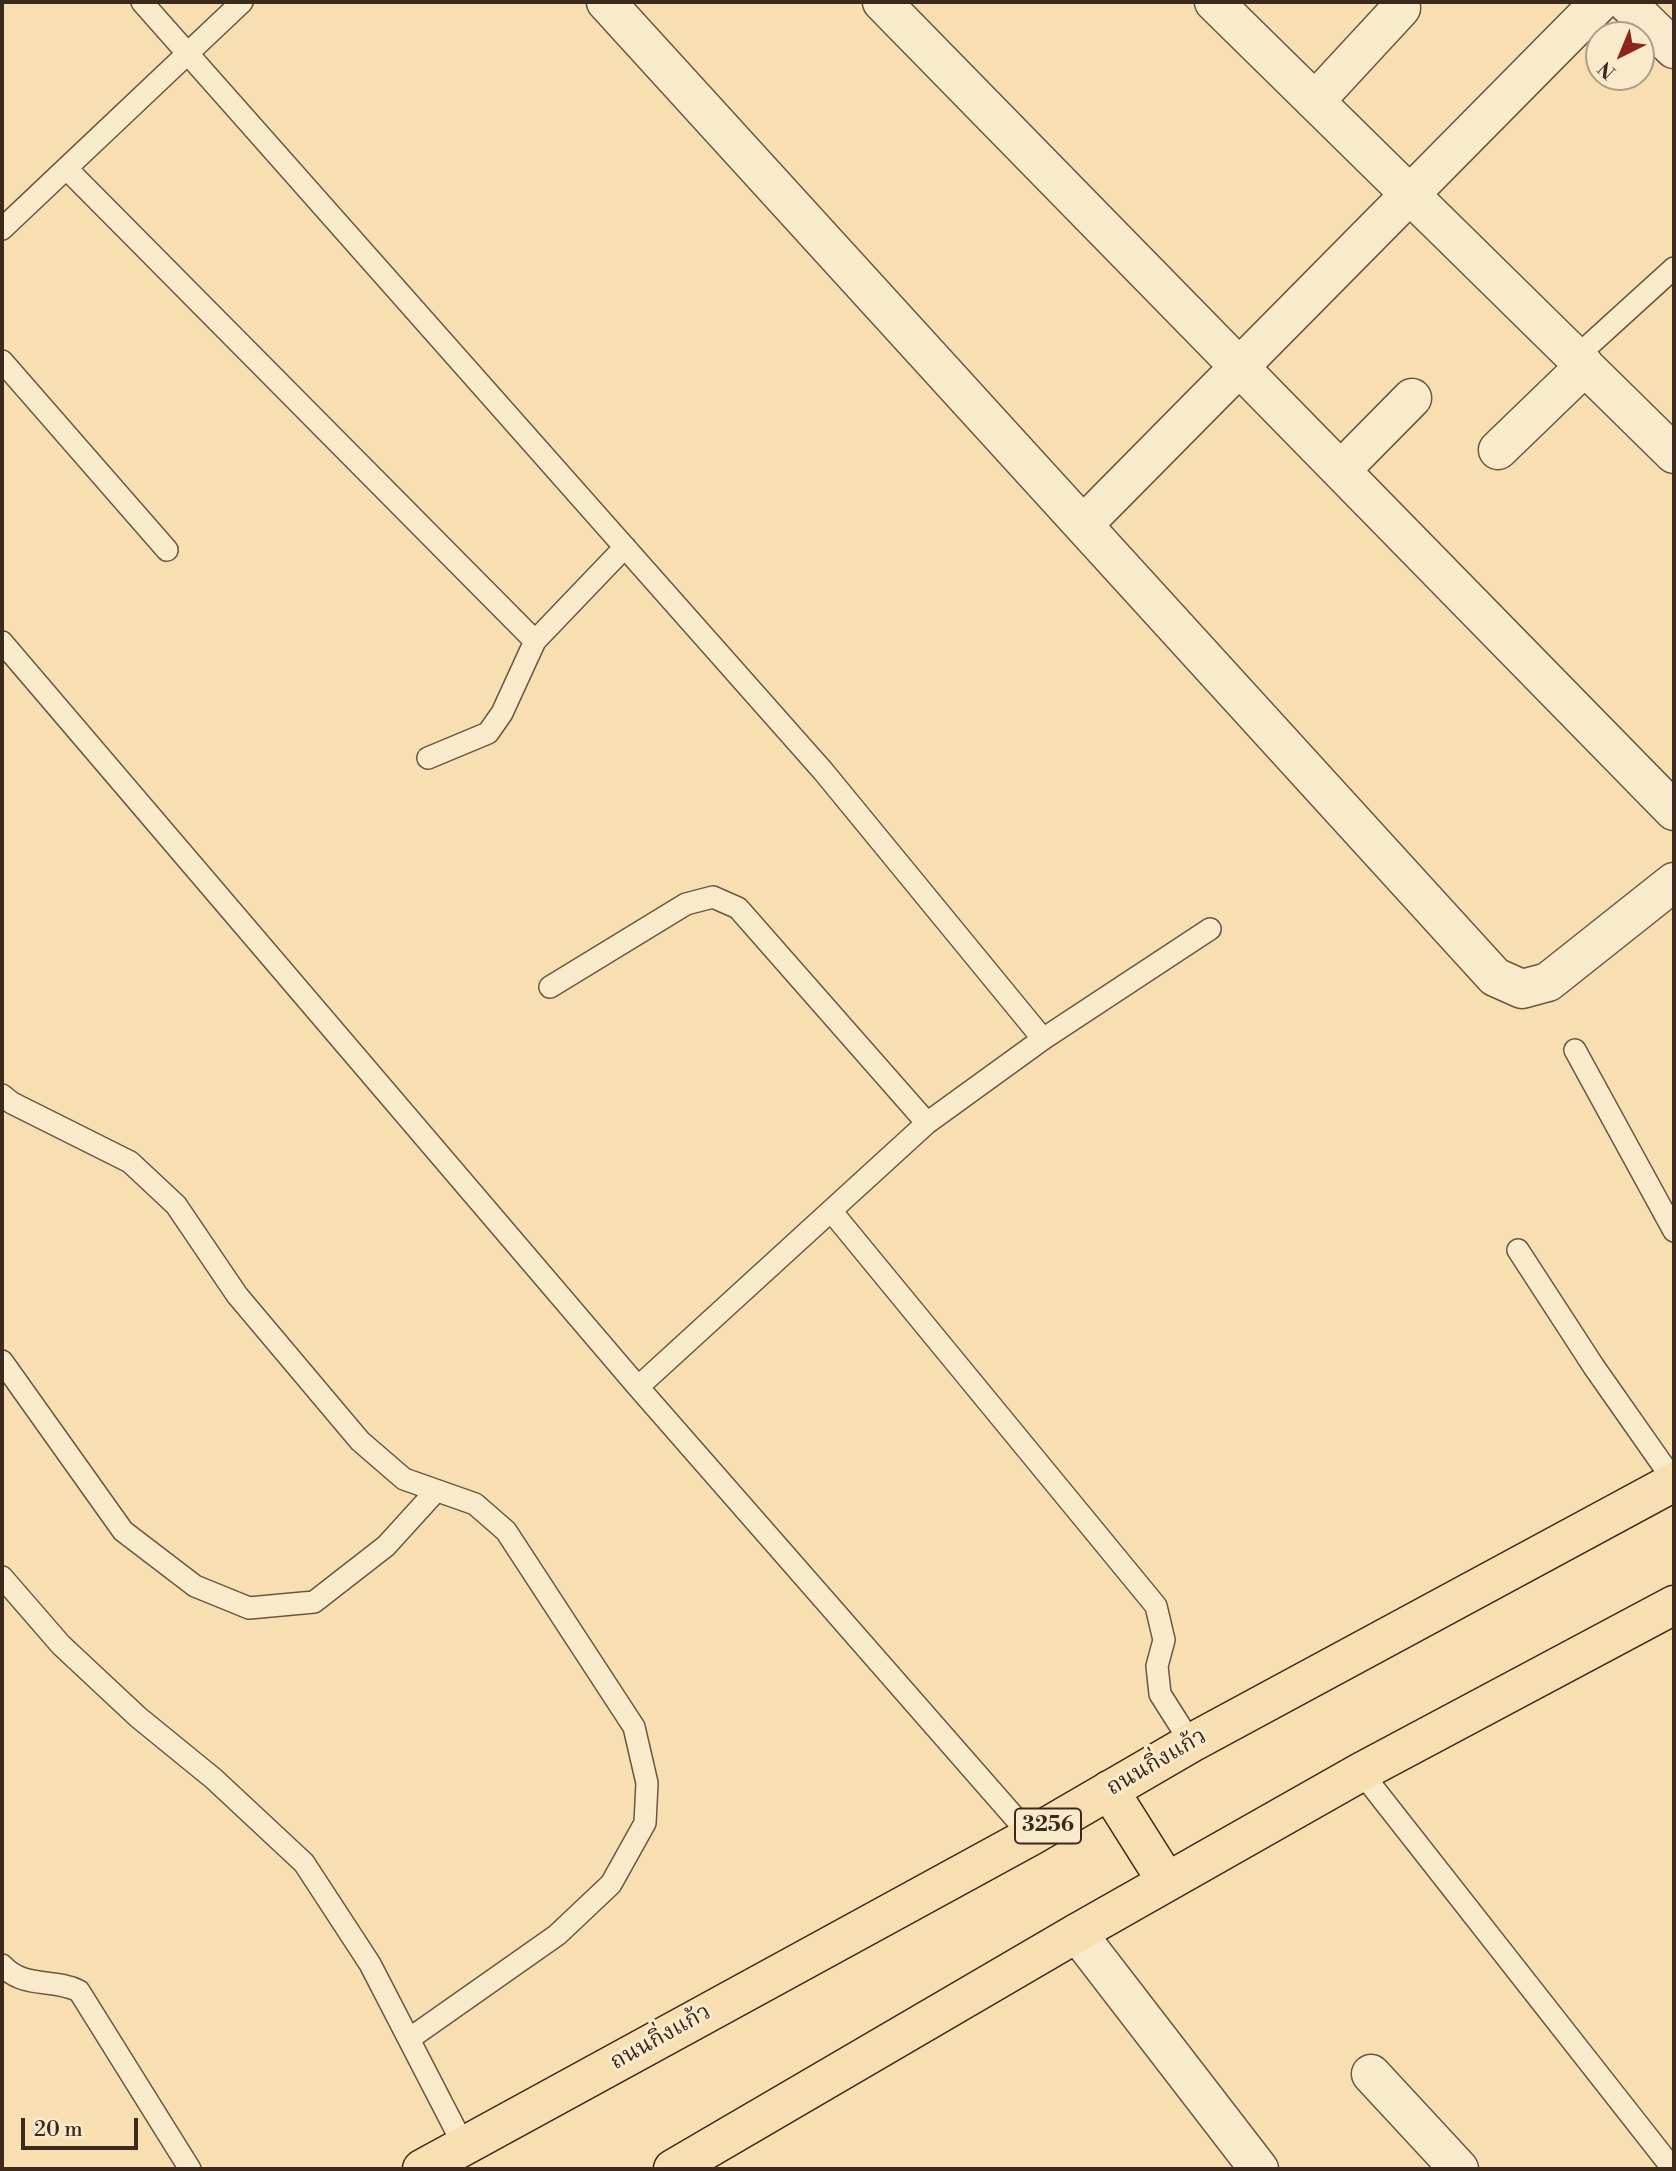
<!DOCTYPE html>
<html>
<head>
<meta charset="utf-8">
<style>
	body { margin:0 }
	#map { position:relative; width:1676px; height:2171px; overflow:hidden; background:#f7dfb1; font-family:"Libre Bodoni",serif }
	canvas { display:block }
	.frame { position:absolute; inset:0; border:4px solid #3d281c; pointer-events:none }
	.north { position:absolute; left:1585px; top:21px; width:70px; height:70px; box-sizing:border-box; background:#faeacc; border:2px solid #ae9c86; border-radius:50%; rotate:223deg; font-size:19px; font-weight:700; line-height:28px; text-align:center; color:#3d281c }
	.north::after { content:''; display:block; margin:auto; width:24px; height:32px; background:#8f2418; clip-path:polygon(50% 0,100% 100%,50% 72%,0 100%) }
	.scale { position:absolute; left:21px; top:2118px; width:117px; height:32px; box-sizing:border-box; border:4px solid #3d281c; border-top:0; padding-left:9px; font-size:21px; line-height:24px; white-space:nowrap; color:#3d281c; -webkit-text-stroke:5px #faeacc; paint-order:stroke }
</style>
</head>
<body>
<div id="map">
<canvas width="1676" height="2171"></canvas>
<div class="frame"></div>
<div class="north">N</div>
<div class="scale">20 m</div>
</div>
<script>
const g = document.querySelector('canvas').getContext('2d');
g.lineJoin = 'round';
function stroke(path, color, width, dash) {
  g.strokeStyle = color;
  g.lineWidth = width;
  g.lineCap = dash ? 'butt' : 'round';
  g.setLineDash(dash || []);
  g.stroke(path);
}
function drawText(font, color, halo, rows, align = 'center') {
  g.font = font + ' "Libre Bodoni","Noto Serif Thai",serif';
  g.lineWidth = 6;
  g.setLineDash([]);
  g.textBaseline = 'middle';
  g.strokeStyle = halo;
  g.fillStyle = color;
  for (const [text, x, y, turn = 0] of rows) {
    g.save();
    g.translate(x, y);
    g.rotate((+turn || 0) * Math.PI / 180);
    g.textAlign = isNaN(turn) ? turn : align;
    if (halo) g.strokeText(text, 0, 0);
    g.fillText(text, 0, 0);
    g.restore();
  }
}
const service = new Path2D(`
	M142 2 823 771 1043 1039
	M67 169 535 641 625 547
	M2 229 242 2
	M1575 358 1674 268
	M2 361 167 550
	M2 642 638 1387 1031 1836
	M428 758 488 733 502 713 535 641
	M550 987 686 904 713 897 738 908 927 1123
	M1575 1050 1674 1231
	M2 1095 12 1103 130 1162 176 1205 237 1295 360 1441 404 1479 475 1504 506 1531 634 1727 647 1783 645 1823 611 1884 557 1935 409 2039
	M832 1212 1156 1606 1164 1640 1157 1666 1160 1694 1191 1743
	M1518 1250 1594 1367 1674 1481
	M2 1361 123 1531 195 1586 249 1608 314 1602 386 1546 436 1491
	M638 1387 927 1123 1043 1039 1210 929
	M2 1577 61 1645 138 1717 214 1779 304 1863 370 1964 464 2146
	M1361 1772 1673 2169
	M2 1965C23 1989 54 1978 79 1991L190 2169`);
const minor = new Path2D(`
	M606 2 1495 977 1522 989 1548 982 1674 882
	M882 2 1674 811
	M1214 2 1674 454
	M1626 2 1674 49
	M1315 101 1401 8
	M1498 450 1585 366
	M1341 470 1412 398
	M1083 525 1600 2
	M1077 1933 1259 2169
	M1371 2074 1459 2169`);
const primary = new Path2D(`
	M1109 1790 1167 1882
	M422 2169 1031 1836 1191 1743 1674 1482
	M673 2169 1077 1933 1361 1772 1674 1605`);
const shields = [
	[1048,1826,66]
];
const shieldNames = [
	["3256",1048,1826]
];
const streetNames = [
	["ถนนกิ่งแก้ว",1157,1763,-30],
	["ถนนกิ่งแก้ว",661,2038,-29]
];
stroke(service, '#6c5641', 24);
stroke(minor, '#6c5641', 41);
stroke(primary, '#3d281c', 41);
stroke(service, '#faeacc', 21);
stroke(minor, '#faeacc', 38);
stroke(primary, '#f7dfb1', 38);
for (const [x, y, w] of shields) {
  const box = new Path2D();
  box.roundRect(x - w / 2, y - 17.5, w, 35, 5);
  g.fillStyle = '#faeacc';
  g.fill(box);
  stroke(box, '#3d281c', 2);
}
drawText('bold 21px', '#3d281c', null, shieldNames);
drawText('23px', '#3d281c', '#faeacc', streetNames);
</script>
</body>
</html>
